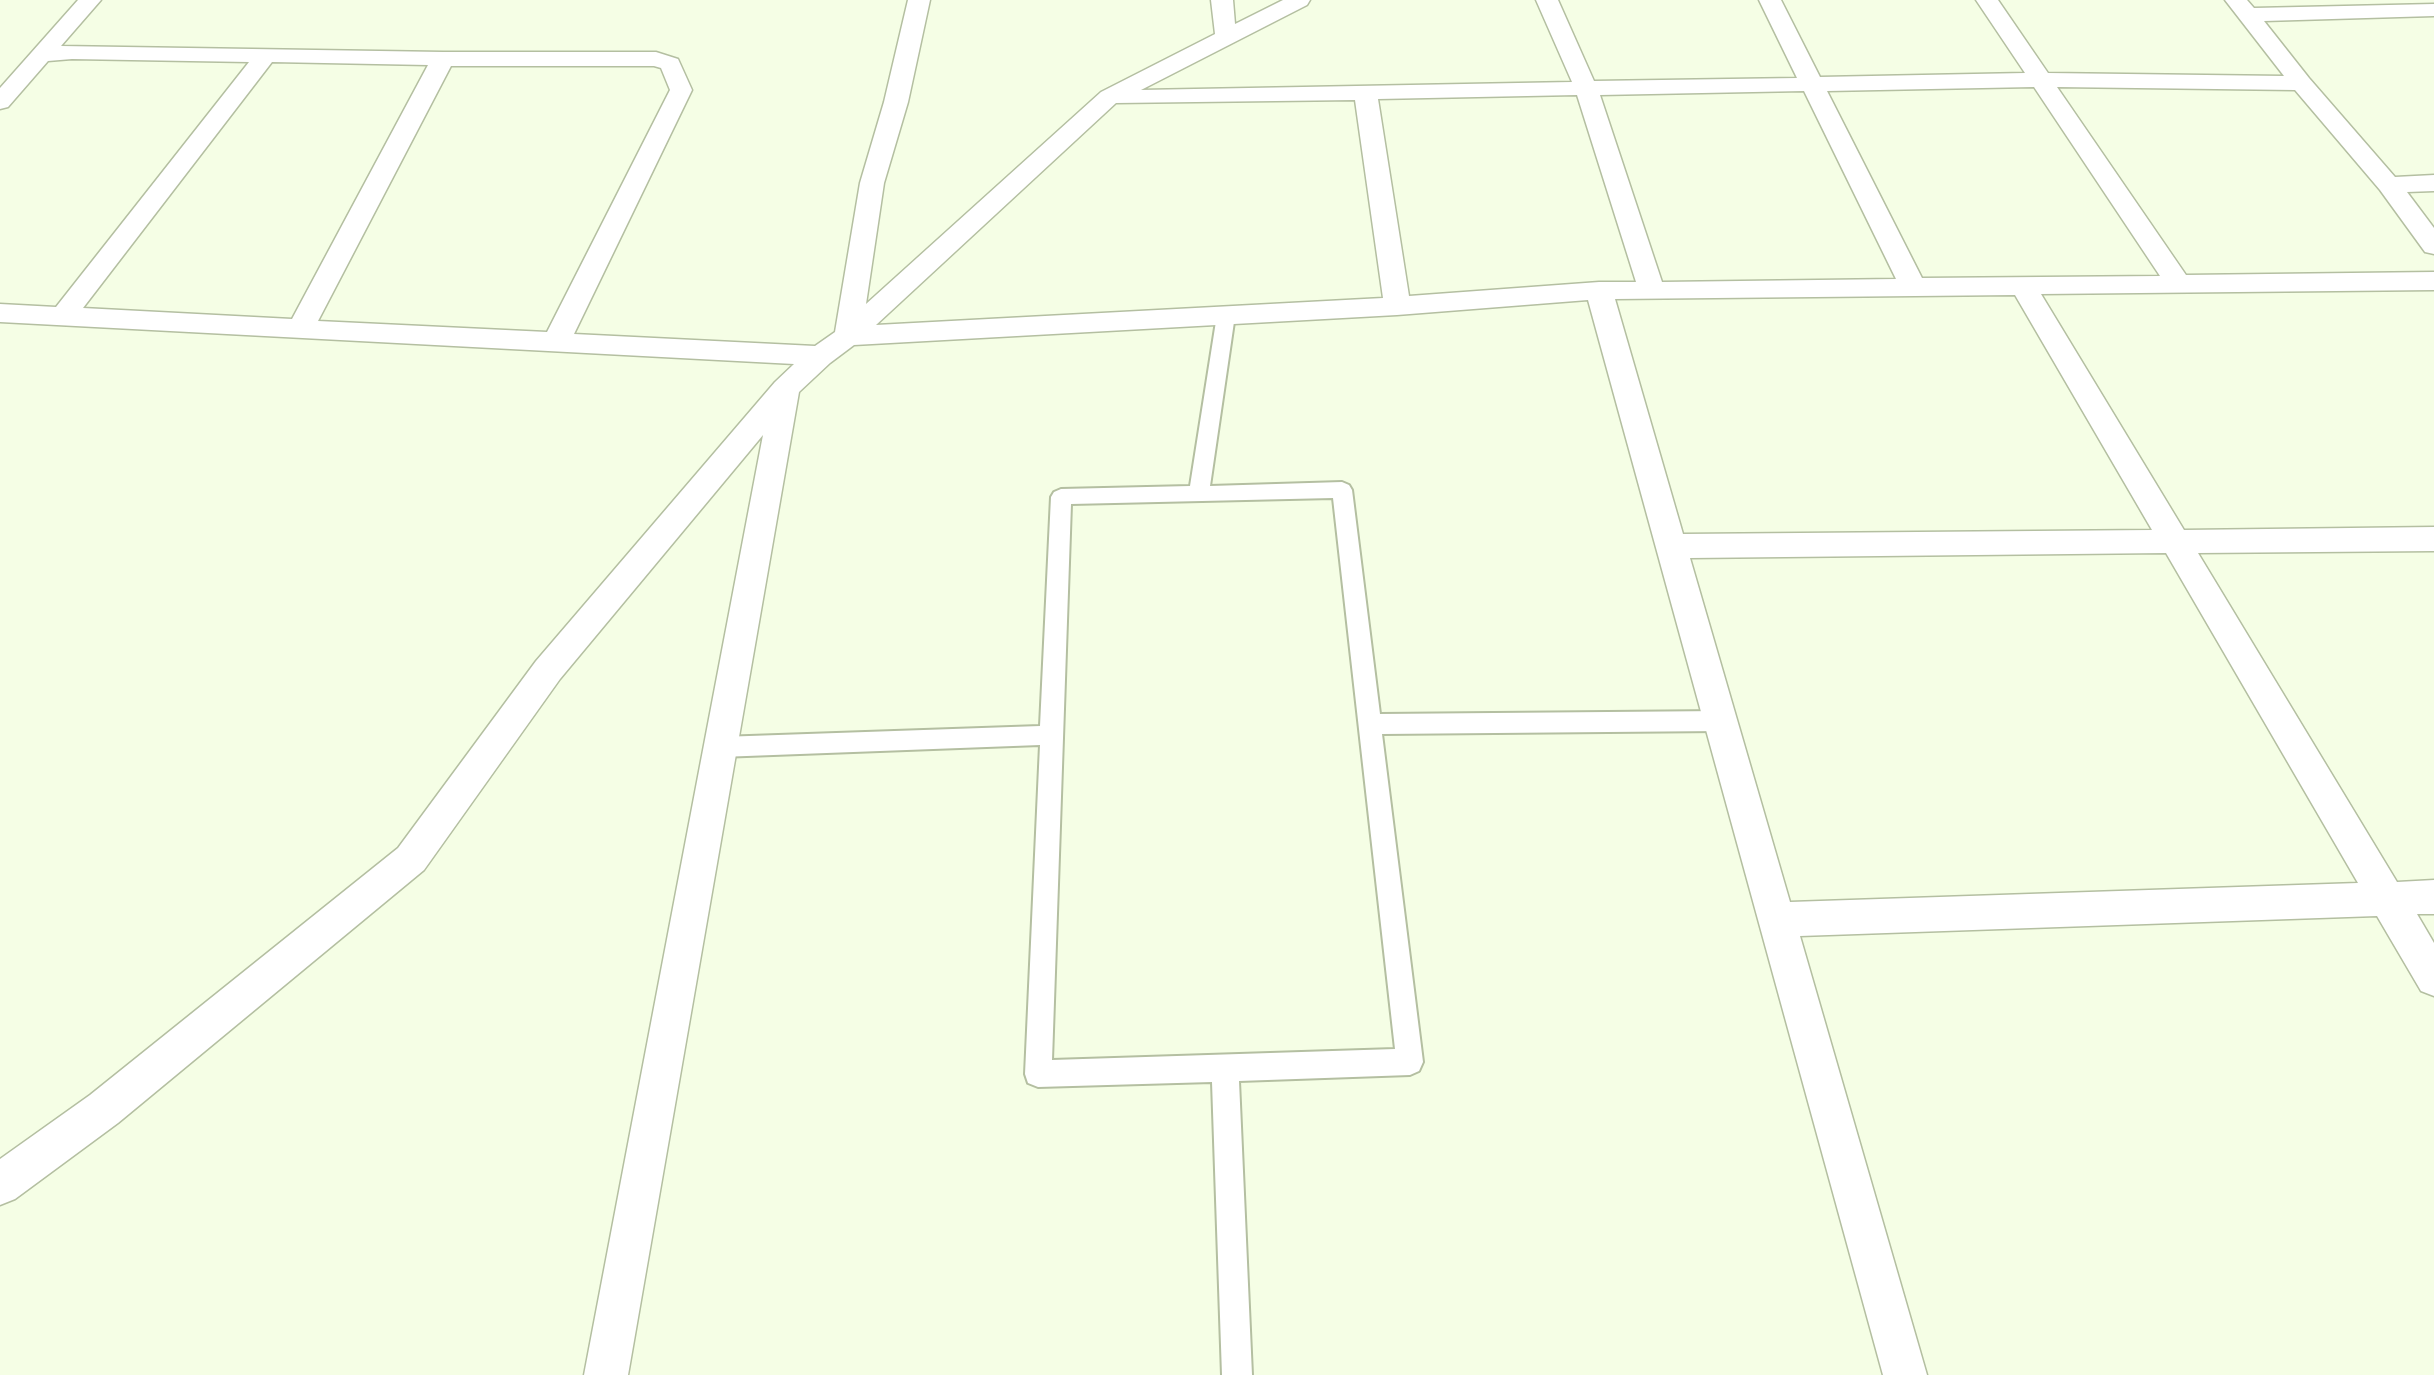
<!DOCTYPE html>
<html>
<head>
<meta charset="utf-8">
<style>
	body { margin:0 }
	canvas { display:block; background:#f5fee5 }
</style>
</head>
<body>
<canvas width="2434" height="1375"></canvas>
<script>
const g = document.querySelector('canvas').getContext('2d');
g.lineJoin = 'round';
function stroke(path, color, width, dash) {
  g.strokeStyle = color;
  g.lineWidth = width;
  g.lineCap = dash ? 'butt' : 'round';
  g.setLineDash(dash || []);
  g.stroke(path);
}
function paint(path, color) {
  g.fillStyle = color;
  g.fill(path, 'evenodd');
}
const service = new Path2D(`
	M1226 309 1232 311 1235 315 1210 486 1342 482 1349 485 1352 490 1380 714 1721 711 1729 714 1732 721 1729 728 1721 731 1382 734 1423 1062 1419 1071 1410 1075 1239 1081 1252 1375H1222L1212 1082 1038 1087 1028 1083 1025 1074 1040 745 720 757 712 754 708 747 712 740 720 737 1040 726 1051 497 1054 492 1061 489 1190 486 1217 315 1220 311ZM1333 498 1395 1049 1052 1060 1071 504Z`);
const minor = new Path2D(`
	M78 0H101L61 46 443 52H656L678 59 692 90 574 334 815 346 835 332 860 183 884 102 908 0H930L908 102 884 183 866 304 1101 92 1215 34 1211 0H1233L1235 24 1283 0H1310L1307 5 1141 90 1572 82 1536 0H1558L1594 81 1797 78 1759 0H1781L1820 77 2025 73 1976 0H1998L2048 73 2284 76 2225 0H2247L2254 8 2434 4V16L2264 21 2309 78 2395 177 2434 175V191L2407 192 2434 228V254L2425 252 2380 190 2295 90 2057 87 2186 275 2434 272V290L2041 294 2184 530 2434 527V551L2198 553 2397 882 2434 880V914H2417L2434 943V996L2421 991 2377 916 1800 936 1927 1375H1883L1588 300 1397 315 854 345 830 363 799 392 628 1375H584L763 435 560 679 424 870 118 1123 15 1199 0 1205V1159L90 1095 398 848 536 661 775 382 794 364 0 322V304L56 307 249 62 72 59 48 61 8 107 0 109V88ZM272 62 428 65 292 319 83 308ZM451 66H654L661 68 670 90 547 332 318 321ZM2034 87 2160 276 1922 278 1827 91ZM1804 91 1896 279 1662 282 1600 95ZM1577 95 1636 282H1599L1409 296 1378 99ZM1355 100 1383 298 876 325 1116 103ZM2015 295 2152 530 1683 534 1615 299ZM2166 553 2358 883 1790 902 1690 558Z`);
stroke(service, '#b4bfa1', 4);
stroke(minor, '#b4bfa1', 3);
paint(service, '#fff');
paint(minor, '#fff');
</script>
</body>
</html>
